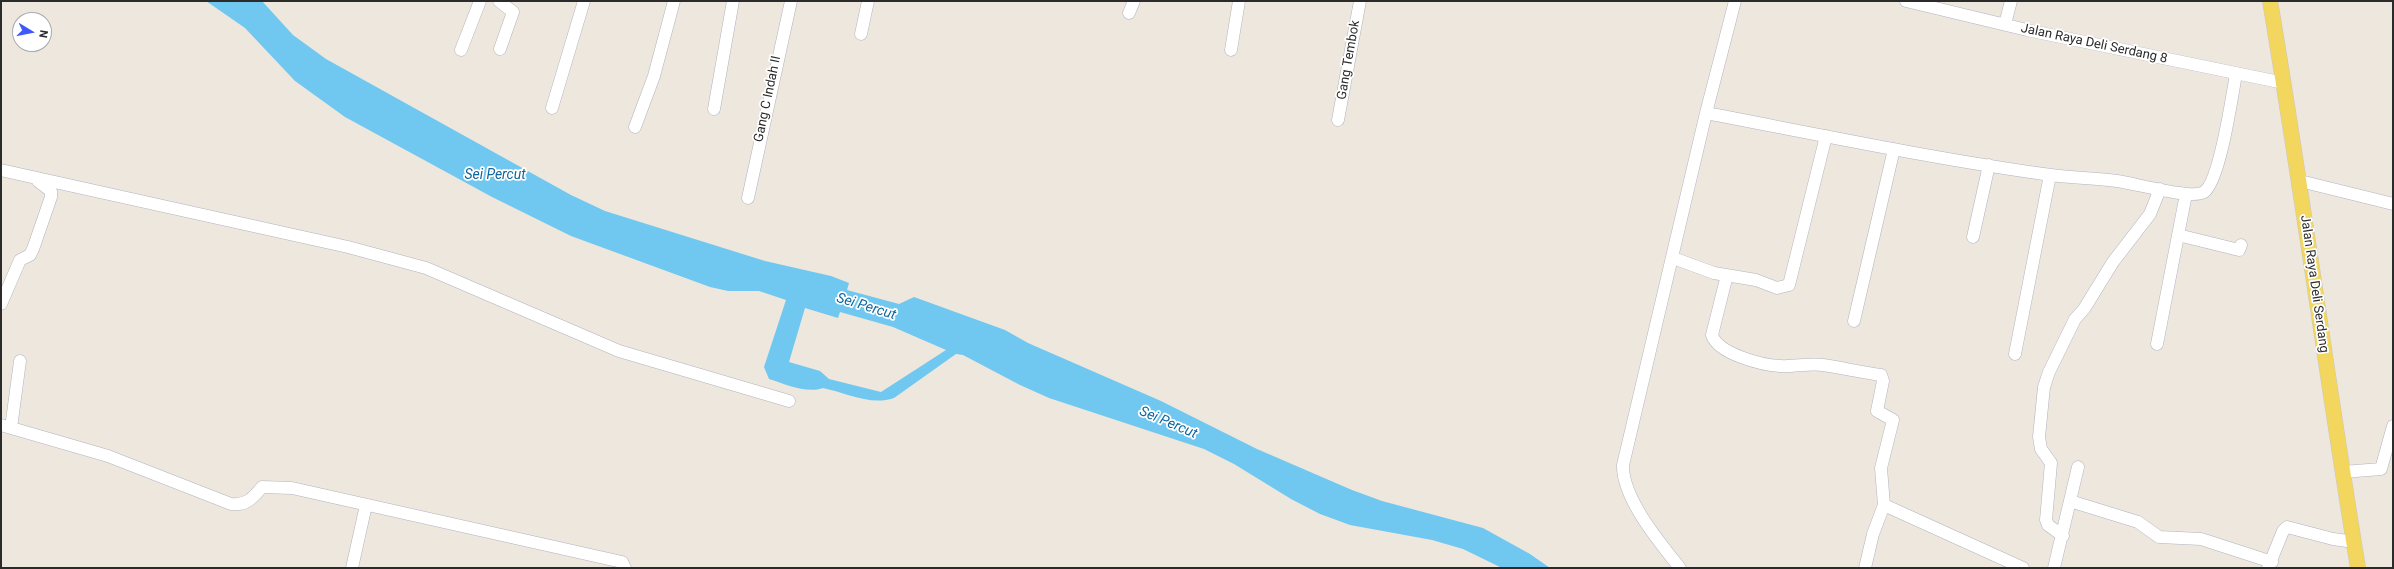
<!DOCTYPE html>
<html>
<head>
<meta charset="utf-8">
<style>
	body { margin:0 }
	#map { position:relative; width:2394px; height:569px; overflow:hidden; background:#ede7de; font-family:Roboto,sans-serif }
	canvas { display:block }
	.frame { position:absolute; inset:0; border:2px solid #2b2b2b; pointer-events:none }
	.north { position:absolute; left:12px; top:12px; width:40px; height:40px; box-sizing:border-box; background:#fff; border:1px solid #aaa; border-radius:50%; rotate:100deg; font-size:11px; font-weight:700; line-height:16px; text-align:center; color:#2b2b2b }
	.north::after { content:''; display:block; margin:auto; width:14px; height:18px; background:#3d58fb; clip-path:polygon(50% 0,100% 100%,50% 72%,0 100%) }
</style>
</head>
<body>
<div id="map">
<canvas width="2394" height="569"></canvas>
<div class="frame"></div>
<div class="north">N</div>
</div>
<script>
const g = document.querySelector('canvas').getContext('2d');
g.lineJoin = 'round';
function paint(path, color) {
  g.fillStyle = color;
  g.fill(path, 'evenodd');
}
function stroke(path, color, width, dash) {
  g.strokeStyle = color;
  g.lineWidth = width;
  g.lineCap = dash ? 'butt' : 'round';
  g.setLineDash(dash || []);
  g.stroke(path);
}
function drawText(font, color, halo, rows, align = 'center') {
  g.font = font + ' Roboto,sans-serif';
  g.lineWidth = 3.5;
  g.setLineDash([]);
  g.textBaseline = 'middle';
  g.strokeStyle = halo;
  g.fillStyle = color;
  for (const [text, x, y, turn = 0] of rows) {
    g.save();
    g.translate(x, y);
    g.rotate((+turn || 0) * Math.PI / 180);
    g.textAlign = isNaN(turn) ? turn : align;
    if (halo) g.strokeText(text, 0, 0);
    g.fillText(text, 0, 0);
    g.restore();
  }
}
const water = new Path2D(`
	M206 1H262L293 35 326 59 571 195 605 211 765 261 831 276 849 283 847 290 899 304 914 297 1005 330 1028 343 1161 401 1257 449 1352 490 1382 501 1483 528 1530 554 1550 568H1502L1463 549 1432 540 1350 525 1320 514 1291 499 1234 464 1204 449 1049 398 1020 385 963 355 956 354 894 398C870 406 847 393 823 388 807 394 785 384 769 379L764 367 786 300 759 291H728L710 287 571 236 492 197 345 117 295 81 245 28ZM805 308 838 318 840 312 893 327 946 350 881 392 829 379 820 371 789 362Z`);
const minor = new Path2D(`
	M499 1 513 12 500 49
	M1906 1 2027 30 2284 83
	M1129 13 1134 1
	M2005 24 2011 1
	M861 34 868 1
	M461 50 480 1
	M1231 50 1239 1
	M552 108 584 1
	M714 109 733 1
	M1706 113C1821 135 1935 159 2051 175 2073 178 2095 178 2117 181 2134 183 2192 200 2204 192 2220 181 2232 96 2236 74
	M1338 120 1360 1
	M635 127 654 76 674 1
	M1 170 348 247 426 268 619 351 789 401
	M2300 181 2393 204
	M748 198 791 1
	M2178 235 2239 250 2241 245
	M1973 237 1989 165
	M1673 258 1714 273 1756 280 1777 288 1789 285 1826 136
	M1727 275 1712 335C1718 354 1762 365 1780 366 1794 367 1809 363 1823 365 1842 368 1861 372 1881 375L1883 381 1877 411 1893 420 1881 468 1884 505
	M1 304 20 260 30 255 33 249 51 197V191L38 181
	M1854 321 1894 149
	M2157 344 2186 194
	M2015 354 2050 175
	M1 425 108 456 231 504C246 506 253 498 262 487L292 488 622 562 625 568
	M11 428 20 361
	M2343 472 2381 469 2393 426
	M2070 501 2138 522 2159 537 2201 539 2272 562
	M2063 536 2048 525 2046 520 2051 463 2041 449 2039 437 2044 387 2049 372 2075 319 2084 309 2113 262 2150 214 2160 189
	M352 568 366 505
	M1680 568C1660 543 1622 498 1623 465L1706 113 1735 1
	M1865 568 1873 534 1884 505 2023 568
	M2054 568 2078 467
	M2268 568 2283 531 2287 527 2333 539 2354 542`);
const major = new Path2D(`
	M2270 1C2302 190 2327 379 2358 568`);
const streetNames = [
	["Jalan Raya Deli Serdang 8",2094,44,12],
	["Gang Tembok",1349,60,-80],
	["Gang C Indah II",768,99,-78],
	["Jalan Raya Deli Serdang",2314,284,82]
];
const waterNames = [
	["Sei Percut",495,175],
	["Sei Percut",866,307,17],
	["Sei Percut",1168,423,23]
];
paint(water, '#70c8f0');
stroke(minor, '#b1b3bf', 13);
stroke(major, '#c8c8c8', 16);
stroke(minor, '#fff', 12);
stroke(major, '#f2d65e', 15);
drawText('13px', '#2b2b2b', '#fff', streetNames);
drawText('italic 14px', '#0d669e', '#fff', waterNames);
</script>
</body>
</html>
